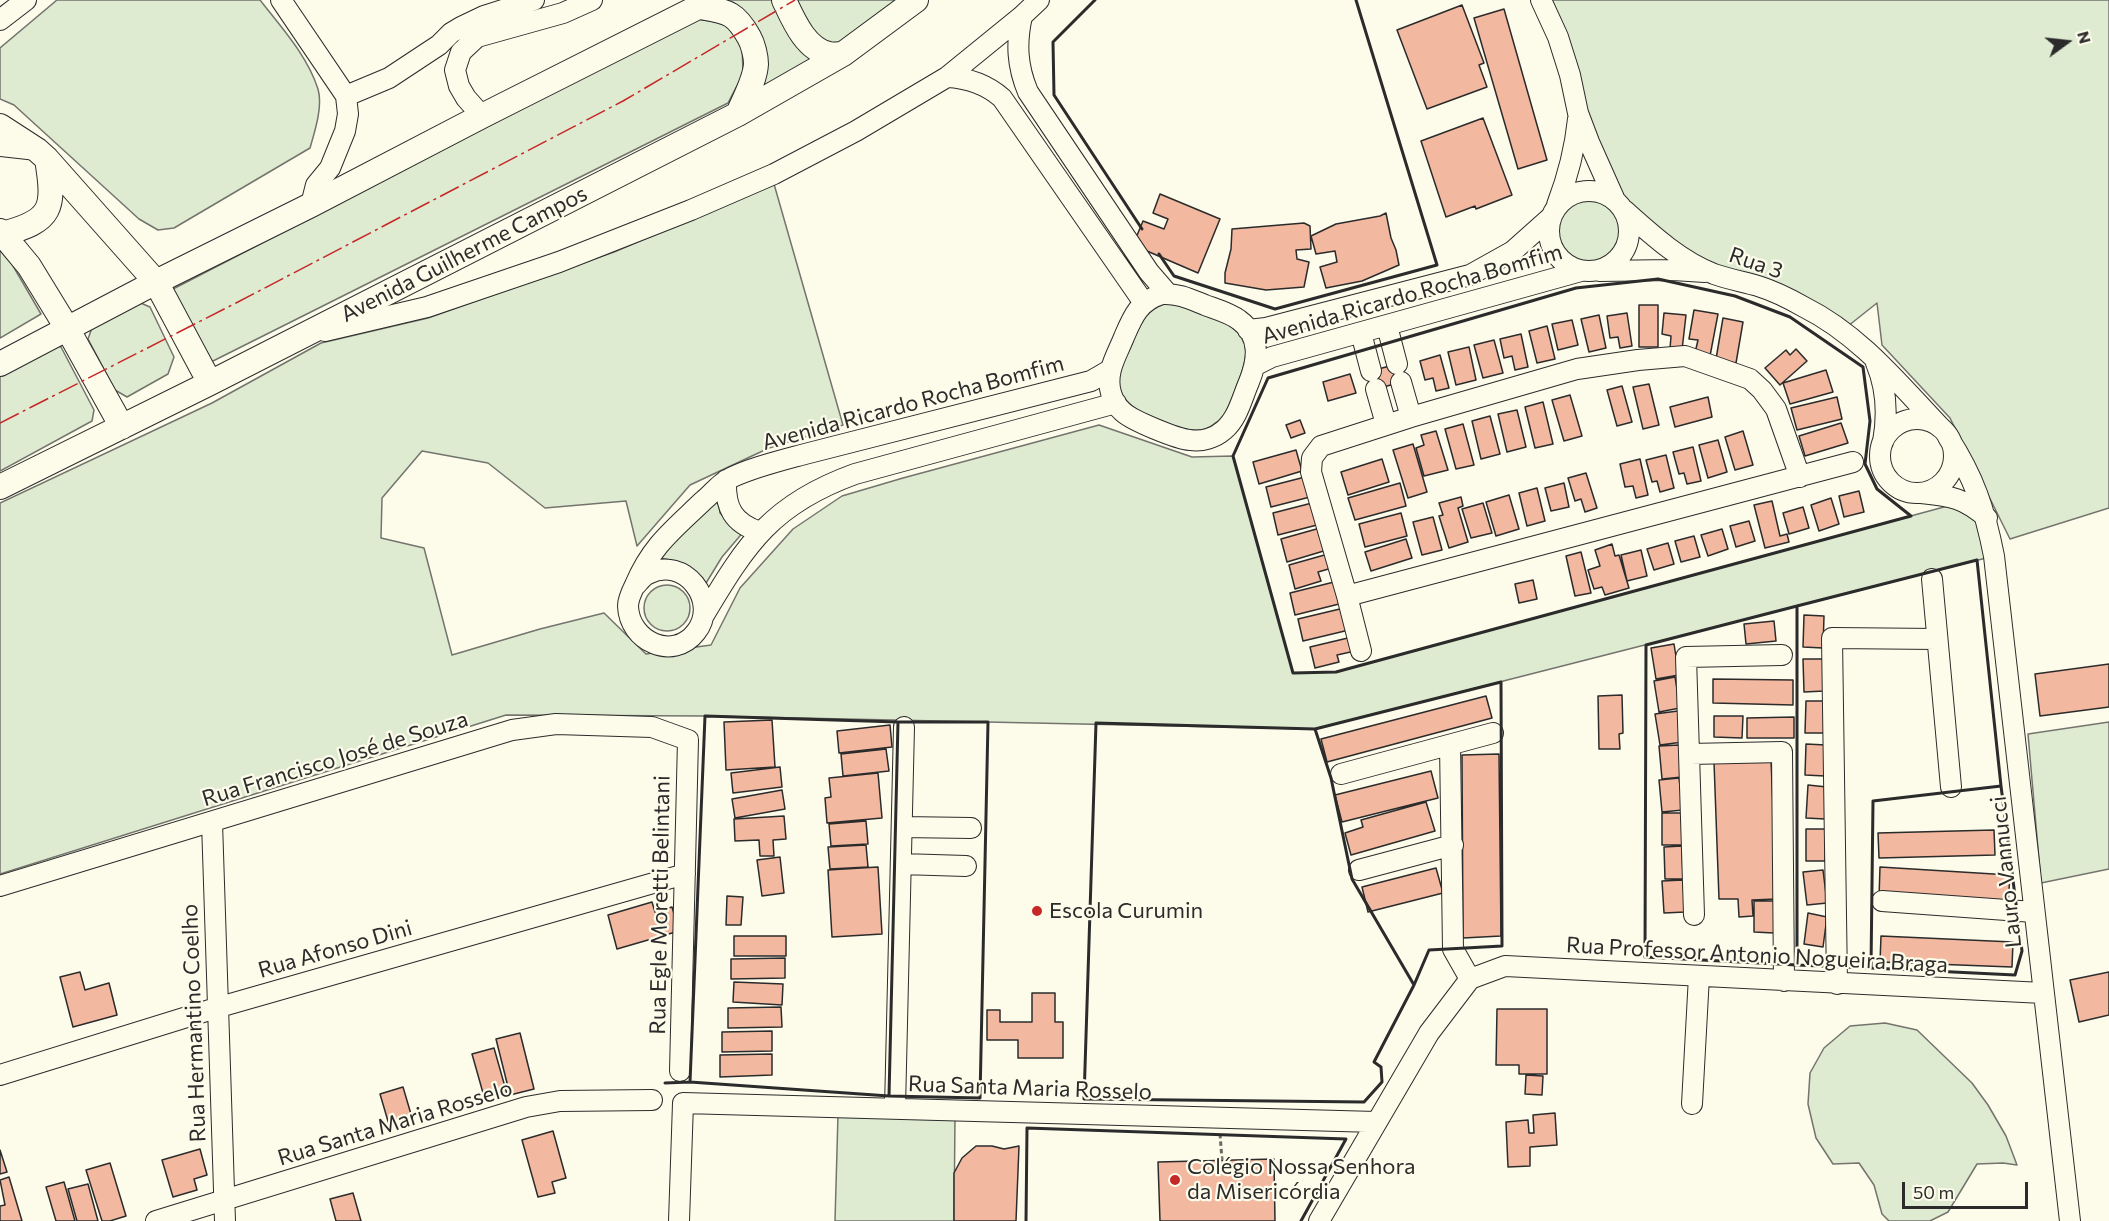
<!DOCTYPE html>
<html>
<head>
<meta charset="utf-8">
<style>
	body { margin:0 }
	#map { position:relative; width:2109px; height:1221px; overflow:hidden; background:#fdfbea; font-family:Commissioner,sans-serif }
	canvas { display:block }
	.north { position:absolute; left:2037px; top:12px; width:60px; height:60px; -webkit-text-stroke:4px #fdfbea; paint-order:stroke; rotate:75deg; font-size:16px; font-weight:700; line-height:24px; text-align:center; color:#2b2b2b }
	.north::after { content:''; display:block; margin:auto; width:21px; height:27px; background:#2b2b2b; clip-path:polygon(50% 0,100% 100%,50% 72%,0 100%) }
	.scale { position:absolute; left:1902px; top:1182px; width:126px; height:27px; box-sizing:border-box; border:3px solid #2b2b2b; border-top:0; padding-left:8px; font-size:18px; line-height:21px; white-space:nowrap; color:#2b2b2b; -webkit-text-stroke:4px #fdfbea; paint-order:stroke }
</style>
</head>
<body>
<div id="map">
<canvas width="2109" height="1221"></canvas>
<div class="north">N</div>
<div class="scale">50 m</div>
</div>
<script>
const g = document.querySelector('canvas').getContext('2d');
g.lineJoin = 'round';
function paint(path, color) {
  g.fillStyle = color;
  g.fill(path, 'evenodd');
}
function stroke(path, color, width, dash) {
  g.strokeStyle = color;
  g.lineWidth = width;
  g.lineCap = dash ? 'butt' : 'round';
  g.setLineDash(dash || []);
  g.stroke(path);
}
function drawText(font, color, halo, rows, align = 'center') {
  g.font = font + ' Commissioner,sans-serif';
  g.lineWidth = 4.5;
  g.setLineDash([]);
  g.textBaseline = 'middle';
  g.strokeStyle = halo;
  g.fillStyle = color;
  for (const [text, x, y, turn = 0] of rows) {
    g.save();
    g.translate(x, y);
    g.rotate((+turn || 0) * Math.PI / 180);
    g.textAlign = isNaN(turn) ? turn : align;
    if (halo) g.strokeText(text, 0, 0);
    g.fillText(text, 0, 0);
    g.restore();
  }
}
const green = new Path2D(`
	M57 0H260C281 27 307 55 318 89 323 106 315 131 310 148L174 228 158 230 139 219 14 105 0 99V48Z
	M723 0H778L824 58 749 102 761 65Z
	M790 0H908L837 49 816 41Z
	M1540 0H2109V508L2010 539 1950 418 1882 345 1877 303 1843 330 1720 275 1624 210Z
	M696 19 724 23 742 44 743 74 728 103 211 362 173 289Z
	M774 184 843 425 769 448 690 485 637 546 626 501 545 508 488 463 422 451 382 498 381 538 424 548 452 655 540 629 604 613 646 654 711 645 740 588 793 529 842 496 903 478 1099 425 1192 457 1233 456 1293 673 1336 672 1966 501 1994 556 1315 729 705 716 506 715 0 874V503L212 403 321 343 428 318 614 252Z
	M1556 231a34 34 0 1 1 68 0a34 34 0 1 1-68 0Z
	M0 250 9 259 41 314 0 338Z
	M136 301 150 307 174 357 168 374 127 397 115 390 88 339 93 325Z
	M1164 304C1178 303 1190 309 1203 315 1212 319 1224 322 1232 327 1256 342 1243 370 1235 390 1230 402 1226 417 1214 424 1208 429 1200 431 1193 430 1180 430 1139 413 1130 404 1124 399 1120 392 1119 384 1117 370 1128 354 1133 341 1141 324 1145 311 1164 304Z
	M54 344 61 347 94 410 92 421 0 471V372Z
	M718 498 720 513 734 527 745 530 722 557 703 588C692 565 685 562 660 558L681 531Z
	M644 608a23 23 0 1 1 46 0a23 23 0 1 1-46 0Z
	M2109 722V869L2041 883 2028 734Z
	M1885 1023 1917 1030 1972 1083 1988 1105 2006 1136 2017 1165 2003 1163 1977 1164 1948 1212 1930 1221H1889L1882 1214 1874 1185 1859 1163 1833 1164 1816 1138 1808 1104 1810 1073 1824 1048 1850 1026Z
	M838 1115 955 1118 954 1221H835Z`);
const building = new Path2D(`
	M1462 5 1484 63 1479 65 1487 87 1427 109 1397 30Z
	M1504 9 1547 160 1518 169 1474 18Z
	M1483 118 1512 195 1476 209 1475 206 1446 217 1421 141Z
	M1160 194 1220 219 1198 273 1133 245 1143 221 1164 229 1168 219 1153 213Z
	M1386 213 1391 238 1396 250 1399 265 1362 281 1326 288 1320 267 1337 262 1335 251 1316 254 1311 236 1336 224 1380 216Z
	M1304 223 1310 226 1311 249 1296 250 1297 259 1309 262 1304 287 1266 290 1225 283V273L1231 249 1232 229Z
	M1639 305H1658V347H1639Z
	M1694 310 1718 314 1710 356 1695 353 1698 340 1689 339Z
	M1627 313 1632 346 1620 348 1618 337 1610 338 1607 316Z
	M1664 313 1686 315 1682 350 1670 349 1671 336 1662 334Z
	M1599 315 1606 348 1589 352 1581 319Z
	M1723 318 1743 322 1736 363 1716 359Z
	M1572 320 1578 345 1558 350 1552 324Z
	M1547 326 1555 359 1537 363 1529 331Z
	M1521 334 1528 367 1515 370 1512 356 1504 358 1500 339Z
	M1494 340 1503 373 1483 378 1474 345Z
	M1469 347 1476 380 1456 385 1448 352Z
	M1796 349 1807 361 1780 385 1765 368 1786 350 1790 355Z
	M1440 355 1449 388 1436 391 1433 378 1425 380 1420 361Z
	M1401 363 1406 381 1372 390 1367 372Z
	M1826 370 1833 392 1790 404 1783 383Z
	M1350 374 1356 393 1328 401 1323 382Z
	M1649 384 1659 425 1643 429 1633 387Z
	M1622 386 1632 422 1617 426 1607 390Z
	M1570 395 1582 436 1564 441 1552 400Z
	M1708 397 1712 417 1675 427 1670 407Z
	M1837 397 1842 419 1797 430 1791 408Z
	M1543 402 1553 444 1535 448 1525 407Z
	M1517 410 1526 447 1507 452 1498 414Z
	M1490 416 1500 454 1481 459 1472 421Z
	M1300 420 1305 433 1291 438 1286 425Z
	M1841 423 1848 443 1805 456 1799 436Z
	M1463 424 1474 465 1456 469 1445 429Z
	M1436 431 1448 470 1424 476 1416 448 1424 445 1421 435Z
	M1743 431 1753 465 1735 470 1725 437Z
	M1718 440 1727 472 1708 478 1699 445Z
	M1413 444 1427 492 1408 498 1393 450Z
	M1693 447 1701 481 1687 484 1684 473 1679 474 1673 452Z
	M1296 450 1302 471 1259 484 1253 462Z
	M1666 455 1674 488 1660 492 1657 481 1652 482 1646 460Z
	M1382 459 1389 482 1348 495 1341 472Z
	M1640 459 1648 495 1636 498 1633 486 1625 487 1620 464Z
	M1586 473 1597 508 1585 512 1581 499 1575 501 1568 478Z
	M1305 477 1310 497 1271 507 1266 487Z
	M1400 483 1406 506 1355 520 1348 498Z
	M1564 483 1569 507 1551 511 1545 488Z
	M1537 488 1545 521 1527 526 1519 493Z
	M1859 491 1864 512 1844 517 1839 496Z
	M1509 495 1519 529 1496 536 1486 502Z
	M1461 497 1463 506 1458 508 1468 542 1449 548 1439 516 1443 515 1439 503Z
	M1831 498 1839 524 1819 531 1811 505Z
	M1772 501 1780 536 1787 534 1789 542 1765 548 1754 505Z
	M1312 503 1317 525 1278 535 1273 513Z
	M1483 503 1492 533 1471 538 1462 509Z
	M1803 507 1809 528 1789 534 1783 513Z
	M1401 513 1407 536 1365 547 1359 524Z
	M1433 517 1442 550 1422 555 1413 522Z
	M1749 521 1755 541 1736 547 1730 526Z
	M1320 528 1327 550 1287 562 1281 539Z
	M1722 529 1728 549 1708 556 1701 535Z
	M1694 536 1700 557 1681 562 1675 541Z
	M1406 539 1412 558 1371 571 1365 552Z
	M1668 543 1674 564 1654 570 1647 549Z
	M1612 544 1615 556 1619 555 1629 588 1605 595 1602 587 1594 589 1588 570 1600 566 1595 550Z
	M1641 550 1647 576 1627 581 1621 555Z
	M1581 552 1591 593 1575 596 1566 556Z
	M1328 554 1332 568 1318 572 1321 581 1295 589 1289 565Z
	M1533 580 1537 599 1519 603 1515 584Z
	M1338 581 1343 603 1295 615 1290 593Z
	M1344 608 1349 630 1303 641 1298 619Z
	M1804 615 1824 616 1823 648 1803 647Z
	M1774 621 1776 641 1746 644 1744 624Z
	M1352 637 1355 651 1337 655 1339 662 1315 668 1310 647Z
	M1674 644 1679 675 1656 679 1651 648Z
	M1803 659H1823L1824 691 1804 692Z
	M2109 664V707L2040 716 2035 674Z
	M1675 677 1680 708 1659 712 1654 681Z
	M1713 679 1793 680V705L1713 703Z
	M1622 695 1623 733 1619 734 1620 749H1599L1598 696Z
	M1486 696 1492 718 1327 762 1321 739Z
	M1806 701H1826L1825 733H1805Z
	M1678 711 1683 742 1660 745 1655 714Z
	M1714 716H1743L1742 738 1714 737Z
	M1794 717V738H1747V718Z
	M772 720 775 767 726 770 724 722Z
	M890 725 892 747 839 753 837 731Z
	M1806 744 1826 745 1825 776 1805 775Z
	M1679 745 1682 777 1662 779 1659 746Z
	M886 749 889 771 843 776 841 754Z
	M1499 754 1501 936 1463 938 1462 755Z
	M1771 760 1777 899 1752 900 1753 916 1739 917 1738 899H1719L1714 762Z
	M780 767 782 787 733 793 731 773Z
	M1431 771 1438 798 1342 822 1335 795Z
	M878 773 882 818 827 823 825 798 831 797 829 778Z
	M1679 778 1683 810 1662 812 1659 780Z
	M1808 785 1827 787 1825 819 1806 818Z
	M782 790 785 809 735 818 732 799Z
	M1426 802 1435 831 1351 855 1345 833 1363 827 1361 820Z
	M1662 813H1682V845H1662Z
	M784 816 786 839 773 840 774 856H760L759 840 735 841 734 819Z
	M866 821 868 844 831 846 829 824Z
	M1806 829H1826L1825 861H1806Z
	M1994 830 1995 855 1879 858 1878 833Z
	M866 845 868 867 830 869 828 847Z
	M1682 846 1683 879H1665L1664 847Z
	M780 857 784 893 762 896 757 860Z
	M878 867 882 934 832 937 828 870Z
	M1880 867 2010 875 2008 905 1879 898Z
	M1436 868 1443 893 1368 912 1362 887Z
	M1823 870 1827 903 1807 905 1803 872Z
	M1683 880 1685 912 1664 913 1662 881Z
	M727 896 743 897 741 925H726Z
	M1754 901H1774V933L1754 932Z
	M652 902 655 912 672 907 679 931 617 949 608 915Z
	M1808 913 1827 917 1823 947 1804 944Z
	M734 936H786V956H734Z
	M1881 936 2013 942 2012 967 1880 962Z
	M785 958V978L731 979V959Z
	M80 972 85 990 109 983 117 1015 73 1027 60 977Z
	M2109 972V1015L2079 1022 2070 980Z
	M734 982 783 984 782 1005 733 1002Z
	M1032 993H1055V1022H1063V1058H1018V1040H987V1010H1000V1022H1032Z
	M781 1007 782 1027 728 1028V1008Z
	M1497 1009H1547V1074H1519V1065H1496Z
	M772 1031V1051L722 1052V1032Z
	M520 1033 534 1089 510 1095 496 1039Z
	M494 1048 507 1094 485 1100 472 1054Z
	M772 1054V1075L720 1077V1055Z
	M1526 1075 1543 1076 1542 1095 1525 1094Z
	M403 1087 413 1121 390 1128 380 1094Z
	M1555 1113 1557 1145 1530 1147V1166L1508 1167 1506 1122 1528 1120 1529 1133H1534L1533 1115Z
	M553 1131 566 1178 552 1182 555 1193 538 1197 522 1140Z
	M976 1146H992L1004 1149 1019 1146 1016 1221H954V1173L962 1158Z
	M200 1149 207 1175 194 1179 197 1190 173 1197 162 1160Z
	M0 1150 7 1172 0 1174Z
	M1274 1159 1275 1221H1160L1158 1162Z
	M110 1163 126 1216 110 1221H102L86 1170Z
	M9 1177 22 1221H0V1206L5 1205 0 1180Z
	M64 1182 75 1221H56L46 1187Z
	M88 1184 98 1221H77L68 1189Z
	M353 1193 361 1221H336L330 1199Z`);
const path = new Path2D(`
	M1220 1134 1222 1160`);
const minor = new Path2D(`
	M281 0 346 96 389 78 439 45 451 33 461 27 484 16 534 0
	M1541 0 1558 37 1570 75 1578 113 1589 142 1614 198
	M1022 16C1016 43 1017 66 1028 92L1149 272 1168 294
	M0 20 26 0
	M947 77C969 78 986 84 1002 98L1144 303
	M482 116 466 98 459 86 455 70 461 52 477 37 563 13 592 0
	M0 146 37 150
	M1549 231a40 40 0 1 1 80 0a40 40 0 1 1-80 0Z
	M311 205 316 185 330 168 345 131 348 114 346 96
	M1557 205C1568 176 1575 149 1578 119
	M1624 210C1651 234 1680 261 1714 274 1728 279 1744 282 1758 286 1774 291 1790 299 1804 307 1860 335 1899 384 1941 428
	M1599 271 1673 270 1705 272
	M1162 294C1178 293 1190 299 1205 305 1216 309 1230 313 1239 320 1261 336 1258 360 1249 382 1242 398 1238 418 1224 430 1215 438 1202 442 1190 440 1177 439 1133 421 1123 412 1117 407 1113 400 1111 393 1105 372 1117 355 1124 337 1133 316 1139 301 1162 294Z
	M1387 326 1397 364
	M1248 330 1266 328 1470 275 1513 251 1550 218
	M325 331 427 307 559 262 691 210 774 174 856 131 947 77 1022 16 1039 0
	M1361 333 1371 371
	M1876 363C1887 389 1888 414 1883 442
	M1256 365 1272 357 1581 271
	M1401 382 1411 417
	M1376 389 1386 424
	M1880 456a37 37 0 1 1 74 0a37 37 0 1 1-74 0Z
	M1948 437C1974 477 1985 510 1994 556L2070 1221
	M726 480C725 508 733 523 760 532
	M1921 493C1951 496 1964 498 1987 518
	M1932 579 1951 787
	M635 586C639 582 643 576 648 574 684 555 720 601 696 632 673 662 629 641 628 606 628 600 632 591 635 585 652 545 673 530 703 501 711 495 718 485 727 480 746 469 783 460 805 454L1091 381 1110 370
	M1347 596 1853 462
	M704 615C747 543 772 504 855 474L1116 403
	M1361 651 1347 596 1311 472 1312 458 1321 446 1411 417 1577 369 1638 360 1685 356 1750 379 1762 390 1776 409 1800 477
	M1450 745 1453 949 1470 979
	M1690 754 1782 752 1784 981
	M1341 774 1493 733
	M212 822 225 1221
	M902 827 971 828
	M901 864 966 866
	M1359 870 1453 845
	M0 886 512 730 556 724 652 727 688 740 680 1071
	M1882 901 2034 912
	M1694 915 1686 657 1782 655
	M1470 979 1505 966 2043 993
	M1837 984 1832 638 1937 639
	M0 1075 216 1008 685 874
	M1692 1104 1699 976
	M895 1108 904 727
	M156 1221 526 1107 560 1101 652 1100
	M679 1221 683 1103 1376 1122
	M1319 1221 1429 1033 1470 979`);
const major = new Path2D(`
	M784 0C793 19 805 49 829 54 833 55 839 54 843 54
	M700 7C728 12 735 12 749 37 753 44 756 56 756 64 755 81 744 99 738 114
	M0 126 37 150 47 159 156 282 210 383
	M0 231 29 266 67 328 122 427
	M2 234C53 221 55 208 47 159
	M0 364 156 282 311 205 482 116 712 0
	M0 487 210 383 738 114 843 54 916 0`);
const wall = new Path2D(`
	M1095 0 1053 42 1054 95 1142 229
	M1159 254 1174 276 1275 309 1437 265 1356 0
	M1658 279 1735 296 1790 317 1863 367 1870 421 1865 464 1877 489 1911 516 1336 672 1293 673 1233 456 1268 378 1576 288Z
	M1977 560 2001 786 1873 801 1871 968 1797 965V606Z
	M1797 606V965L1645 957 1646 645Z
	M1501 682 1502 946 1429 950 1414 985 1352 879 1331 778 1315 729Z
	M705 716 898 722 889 1096 690 1082Z
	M898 722H988L980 1098 889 1096Z
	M1096 723 1315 729 1331 778 1352 879 1414 985 1374 1062 1381 1067 1382 1082 1364 1102 1084 1099Z
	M2001 786 2022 951 2015 975 1871 968 1873 801Z
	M665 1083 690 1082
	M1026 1221 1027 1128 1346 1139 1301 1221`);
const power = new Path2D(`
	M0 423 236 303 623 101 795 0`);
const markers = [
	[1037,911,6,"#c62828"],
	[1175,1180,6,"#c62828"]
];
const streetNames = [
	["Avenida Guilherme Campos",464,254,-27],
	["Rua 3",1756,263,19],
	["Avenida Ricardo Rocha Bomfim",1412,294,-16],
	["Avenida Ricardo Rocha Bomfim",913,403,-15],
	["Rua Francisco José de Souza",335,759,-17],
	["Lauro Vannucci",2006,872,-96],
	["Rua Egle Moretti Belintani",660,905,-89],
	["Rua Afonso Dini",335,949,-16],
	["Rua Professor Antonio Nogueira Braga",1757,955,3],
	["Rua Hermantino Coelho",194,1023,-92],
	["Rua Santa Maria Rosselo",1030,1088,2],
	["Rua Santa Maria Rosselo",395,1123,-17]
];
const poiNames = [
	["Escola Curumin",1049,911],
	["Colégio Nossa Senhora",1187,1167],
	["da Misericórdia",1187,1192]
];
paint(green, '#deebd1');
stroke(green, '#74746e', 1.5);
paint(building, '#f2b8a0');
stroke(building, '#2b2b2b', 1.5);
stroke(minor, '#2b2b2b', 22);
stroke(major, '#2b2b2b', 26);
stroke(path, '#6a6964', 3, [4.5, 3]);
stroke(minor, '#fdfbea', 20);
stroke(major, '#fdfbea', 24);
stroke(wall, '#2b2b2b', 3);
stroke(power, '#c62828', 1.5, [21, 4.5, 3, 4.5]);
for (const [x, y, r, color] of markers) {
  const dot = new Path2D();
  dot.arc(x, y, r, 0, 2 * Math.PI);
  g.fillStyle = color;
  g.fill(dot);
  stroke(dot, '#fdfbea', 2);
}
drawText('22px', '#2b2b2b', '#fdfbea', streetNames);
drawText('22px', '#2b2b2b', '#fdfbea', poiNames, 'left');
</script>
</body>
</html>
